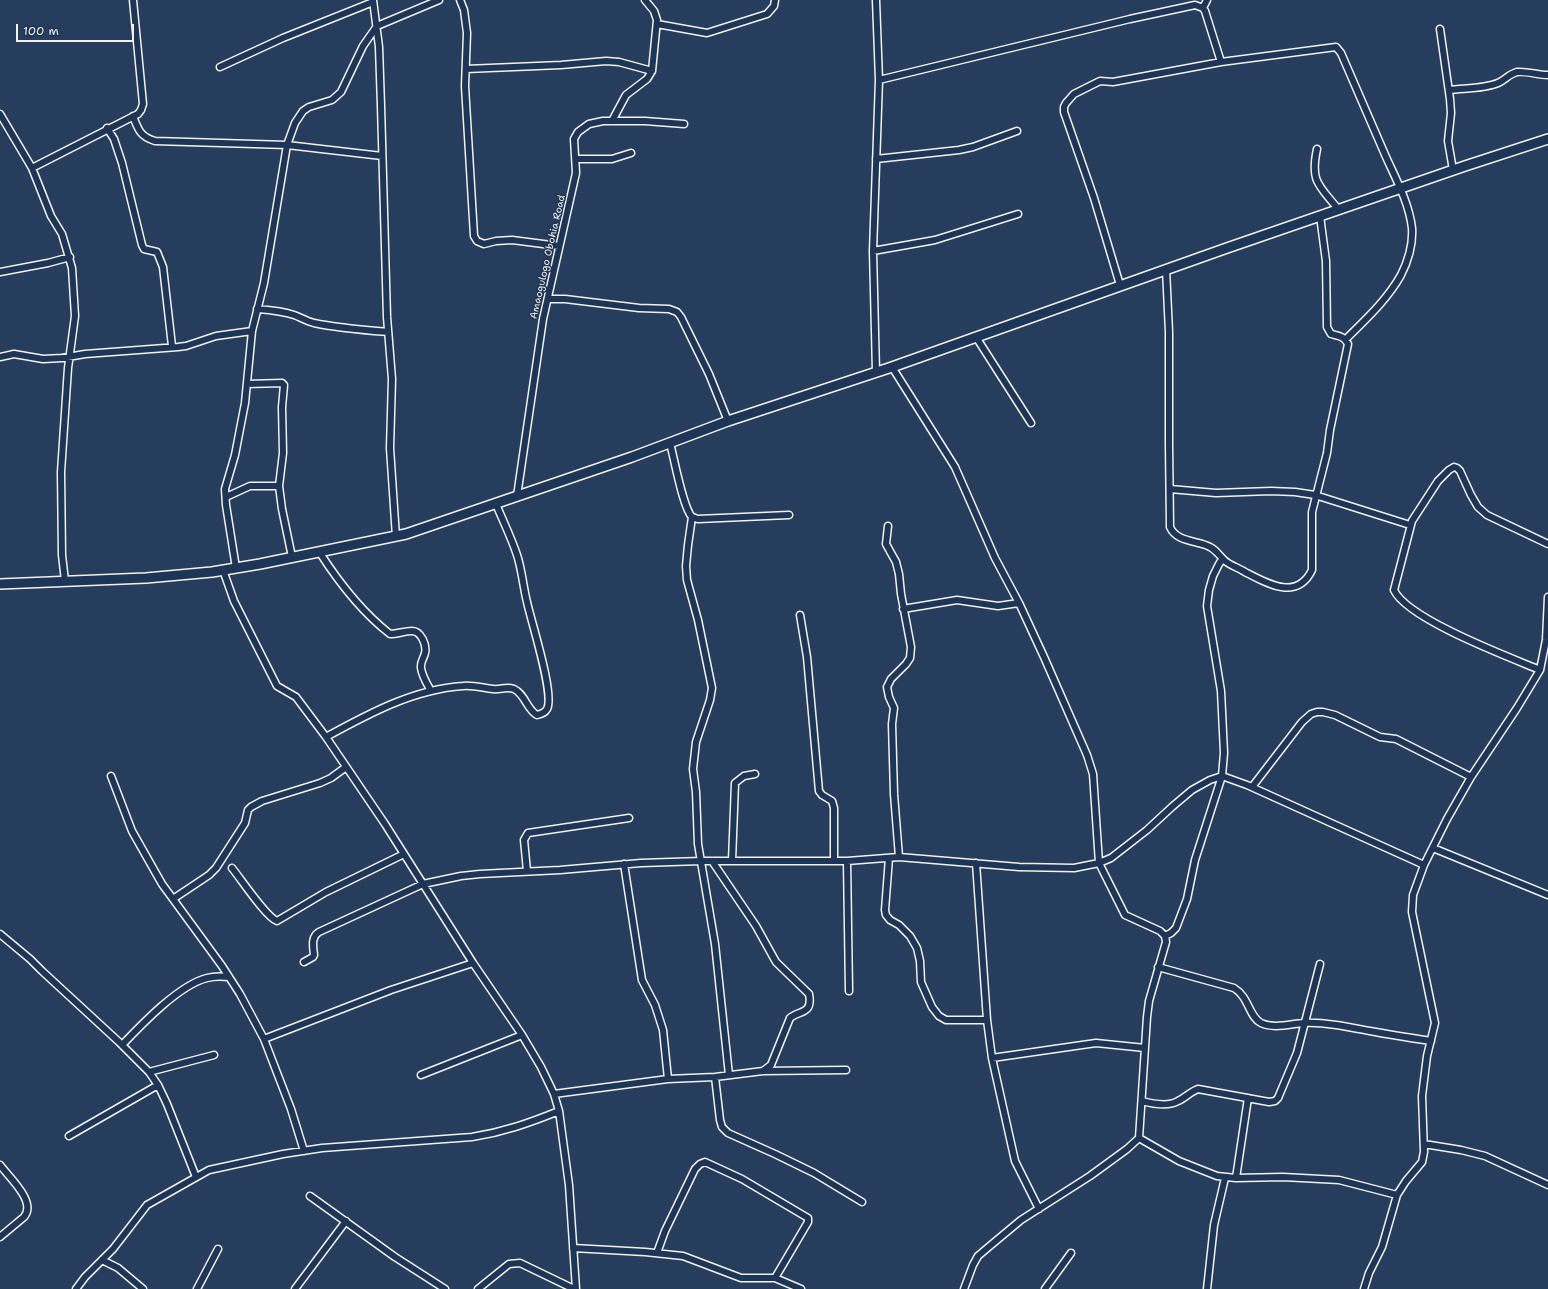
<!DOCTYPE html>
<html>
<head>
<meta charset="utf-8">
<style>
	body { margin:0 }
	#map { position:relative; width:1548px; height:1289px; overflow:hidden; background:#263d5d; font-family:"Shantell Sans",sans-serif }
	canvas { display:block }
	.scale { position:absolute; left:16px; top:24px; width:118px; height:18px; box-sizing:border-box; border:2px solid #f4f1e8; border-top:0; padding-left:5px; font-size:12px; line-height:14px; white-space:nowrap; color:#f4f1e8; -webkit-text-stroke:3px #1d3557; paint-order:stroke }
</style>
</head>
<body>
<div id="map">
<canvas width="1548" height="1289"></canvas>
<div class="scale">100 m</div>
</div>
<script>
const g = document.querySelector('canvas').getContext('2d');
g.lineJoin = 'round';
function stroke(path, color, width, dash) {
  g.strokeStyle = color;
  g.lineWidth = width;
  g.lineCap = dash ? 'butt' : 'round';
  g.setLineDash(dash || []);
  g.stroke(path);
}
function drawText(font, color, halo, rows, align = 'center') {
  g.font = font + ' "Shantell Sans",sans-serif';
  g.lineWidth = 3;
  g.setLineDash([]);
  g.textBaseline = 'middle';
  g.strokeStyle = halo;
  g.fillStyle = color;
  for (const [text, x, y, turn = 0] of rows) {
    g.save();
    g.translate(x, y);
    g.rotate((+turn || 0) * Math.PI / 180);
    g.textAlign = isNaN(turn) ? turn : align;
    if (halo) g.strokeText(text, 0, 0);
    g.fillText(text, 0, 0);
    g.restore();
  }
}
const street = new Path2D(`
	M373 0 379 47 381 106 387 317 392 379 390 448 396 537
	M460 0 464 10 467 33 465 86 474 236 477 241 484 244 496 241 512 240 559 246
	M876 0 879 80
	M1203 8 1207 0
	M657 24 707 33 767 14 774 6 775 0
	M1440 29 1450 99 1451 113 1448 141 1453 170
	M220 67 283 38 373 2
	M466 69 561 65 606 61 619 62 652 71
	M1449 90C1464 88 1484 89 1498 83 1505 80 1509 74 1517 72 1527 71 1538 75 1548 75
	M0 114 32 168 51 216 62 234 72 268 75 316 68 368 61 472 62 555 65 581
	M133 116C138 130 141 137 155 141L287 145 382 156
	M612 121 626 95 647 79 652 71 657 20 654 11 645 0
	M107 128 114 139 122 163 142 245 144 249 157 252 163 267 172 346
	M1317 149C1310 182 1319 185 1338 209
	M576 159H612L631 153
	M876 159 959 150 973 147 1017 131
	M32 168 138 114 141 110 143 104 133 0
	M873 251 935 240 1018 214
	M1166 269 1169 332V444L1170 527C1177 543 1198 540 1210 547 1216 550 1219 555 1224 560 1229 565 1239 568 1245 572 1268 584 1297 601 1312 570V512L1327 453 1330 430 1348 344C1344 336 1339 336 1331 334L1327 327 1326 261 1320 216
	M0 272 48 263 70 257
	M1120 285 1094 198 1064 112V107L1066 103 1074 94 1100 81 1113 82 1221 62 1336 47 1341 53C1356 88 1371 122 1386 157 1396 179 1409 203 1412 228 1413 243 1408 261 1401 275 1387 300 1366 319 1346 339
	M548 299H565L639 308 669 309 677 312 681 317 709 374 728 421
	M257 309C269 310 282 311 294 315 300 317 306 321 314 323 337 328 363 330 388 332
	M976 337 1031 423
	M0 357 14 354 43 359 62 358 85 354 178 347 186 346 216 336 252 331
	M892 367 955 467 995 558 1019 603 1044 657 1087 755 1093 774 1099 863 1125 915 1160 931 1165 936 1166 942 1149 1001 1147 1017 1139 1138 1127 1149 1090 1176 1021 1220 991 1245 978 1256 973 1265 964 1289
	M876 372 873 251 879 80 1130 19 1195 5 1203 8 1205 11 1221 62
	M247 384 282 383 284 385 282 407 283 453 279 486 282 509 292 557
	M670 443C674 458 683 508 692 517 693 517 697 519 698 519L789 515
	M1170 489 1216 493 1271 491 1295 492 1315 495 1410 525
	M517 496 543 319 576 173 574 139 578 132 589 124 603 121H645L684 124
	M226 497 250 486H279
	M692 517 688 545 686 566 687 580 698 620 712 688 710 700 696 742 693 769 696 792 698 844 715 944 729 1075
	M888 526 886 544 896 562 899 574 901 594 911 647 910 658 906 664 891 679 887 687 889 697 894 708 892 724 894 794 899 857
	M320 553C338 581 363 613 390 634 398 634 404 631 412 631 421 631 427 645 425 653 424 658 420 662 421 668 422 676 427 684 431 691
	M236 568 226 505 225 489 235 455 245 403 252 331 264 283 287 145 295 123 303 111 309 107 332 100 341 92 363 46 377 26 439 0
	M223 570 234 601 277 686 296 697 326 737 385 824 473 963 522 1035 541 1067 554 1094 559 1111 569 1185 576 1289
	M903 609 957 600 998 606 1019 603
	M800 615 807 657 819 791 822 795 832 801 834 808V861
	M1540 670C1509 657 1407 619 1394 590L1412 521 1438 481 1449 470 1454 467 1457 468 1460 471 1471 495 1478 507 1487 515 1548 544
	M326 737C368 714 414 689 463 686 473 685 483 688 493 689 501 690 506 686 514 689 525 694 527 710 537 715 541 714 545 713 547 709 555 695 531 621 527 602 523 586 522 570 517 555 511 537 503 521 496 504
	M111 776 132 831 162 884 222 966 240 994 264 1039 291 1109 304 1151
	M1252 787 1302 722 1311 714 1317 712H1323L1335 715 1380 737 1396 739 1471 777
	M1433 848 1548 895
	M889 858 885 910 886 915 890 920 899 925 910 936 917 948 920 961 921 982 932 1007 939 1016 946 1020H987
	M712 861 756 926 776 962 809 994C813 1015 799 1010 790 1018L771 1065 763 1071
	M732 861 735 783 744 776 755 774
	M847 861 849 991
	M976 863 987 1020 992 1058 1015 1161 1039 1209
	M624 864 642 980 655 1005 663 1030 668 1079
	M232 868C241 879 266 917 277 921L326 892 404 854
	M527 871 524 840 528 833 629 818
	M173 899 209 875 216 868 245 823 248 810 251 807 262 801 320 783 331 778 346 767
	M0 934 30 959 42 971 119 1042 149 1072 158 1085 167 1104 196 1177
	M1165 936 1171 933 1176 928 1187 899 1195 860 1222 776 1224 753 1221 691 1207 606 1209 590 1213 576 1219 564 1221 561 1224 560
	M304 962 313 957 314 955C313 946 311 937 319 932L423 884 461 876 480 874 560 870 641 863 701 861H847L899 857 1019 867 1074 868 1099 863 1111 858 1147 830 1173 806 1192 790 1210 780 1222 776 1247 785 1424 865
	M1158 967 1234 988C1249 997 1249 1017 1261 1023 1274 1029 1290 1024 1304 1023 1326 1022 1349 1027 1370 1031 1391 1035 1411 1038 1431 1041
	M264 1039 391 990 473 963
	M122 1045C142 1024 179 985 207 978 214 976 221 976 229 977
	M992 1058 1096 1043 1145 1048
	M149 1072 214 1055
	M421 1075 522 1035
	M715 1077 720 1120 722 1127 728 1133 775 1154 814 1173 862 1202
	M554 1094 668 1079 715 1077 763 1071 846 1070
	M1142 1101C1153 1104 1168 1107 1178 1101 1185 1098 1190 1092 1198 1089L1269 1102 1275 1101 1278 1098 1297 1053 1320 964
	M69 1136 158 1085
	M1139 1138 1179 1161 1217 1176 1236 1178 1283 1177 1339 1180 1397 1195
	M1424 1144 1461 1150 1485 1156 1548 1185
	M0 1165C9 1177 37 1202 24 1217L0 1237
	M1236 1178 1248 1098
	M310 1196 395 1257 445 1289
	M573 1248 645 1252 683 1256 741 1278H775L801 1289
	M657 1253 665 1231 695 1169 700 1164 705 1162 742 1179 808 1218V1222L775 1278
	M102 1260 118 1268 143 1289
	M76 1289 85 1277 113 1249 147 1205 209 1170 283 1154 322 1148 472 1137C504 1132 529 1123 559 1111
	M197 1289 218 1249
	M295 1289 346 1221
	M478 1289 509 1264 520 1263 574 1289
	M1045 1289 1071 1253
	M1207 1289 1214 1225 1225 1178
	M1364 1289 1369 1273 1382 1247 1397 1195 1406 1181 1422 1162 1424 1152 1422 1096 1427 1056 1435 1023 1412 912 1413 895 1424 865 1447 819 1471 777 1517 708 1540 670 1546 640 1548 597`);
const secondary = new Path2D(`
	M0 584 146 578 212 572 260 564 406 534 632 457 728 421 892 367 1227 248 1465 166 1548 139`);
const streetNames = [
	["Amaogulogo Obohia Road",548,257,-77]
];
stroke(street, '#f4f1e8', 9);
stroke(secondary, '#f4f1e8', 12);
stroke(street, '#1d3557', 6);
stroke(secondary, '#1d3557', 9);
drawText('10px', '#f4f1e8', '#1d3557', streetNames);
</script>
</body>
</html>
